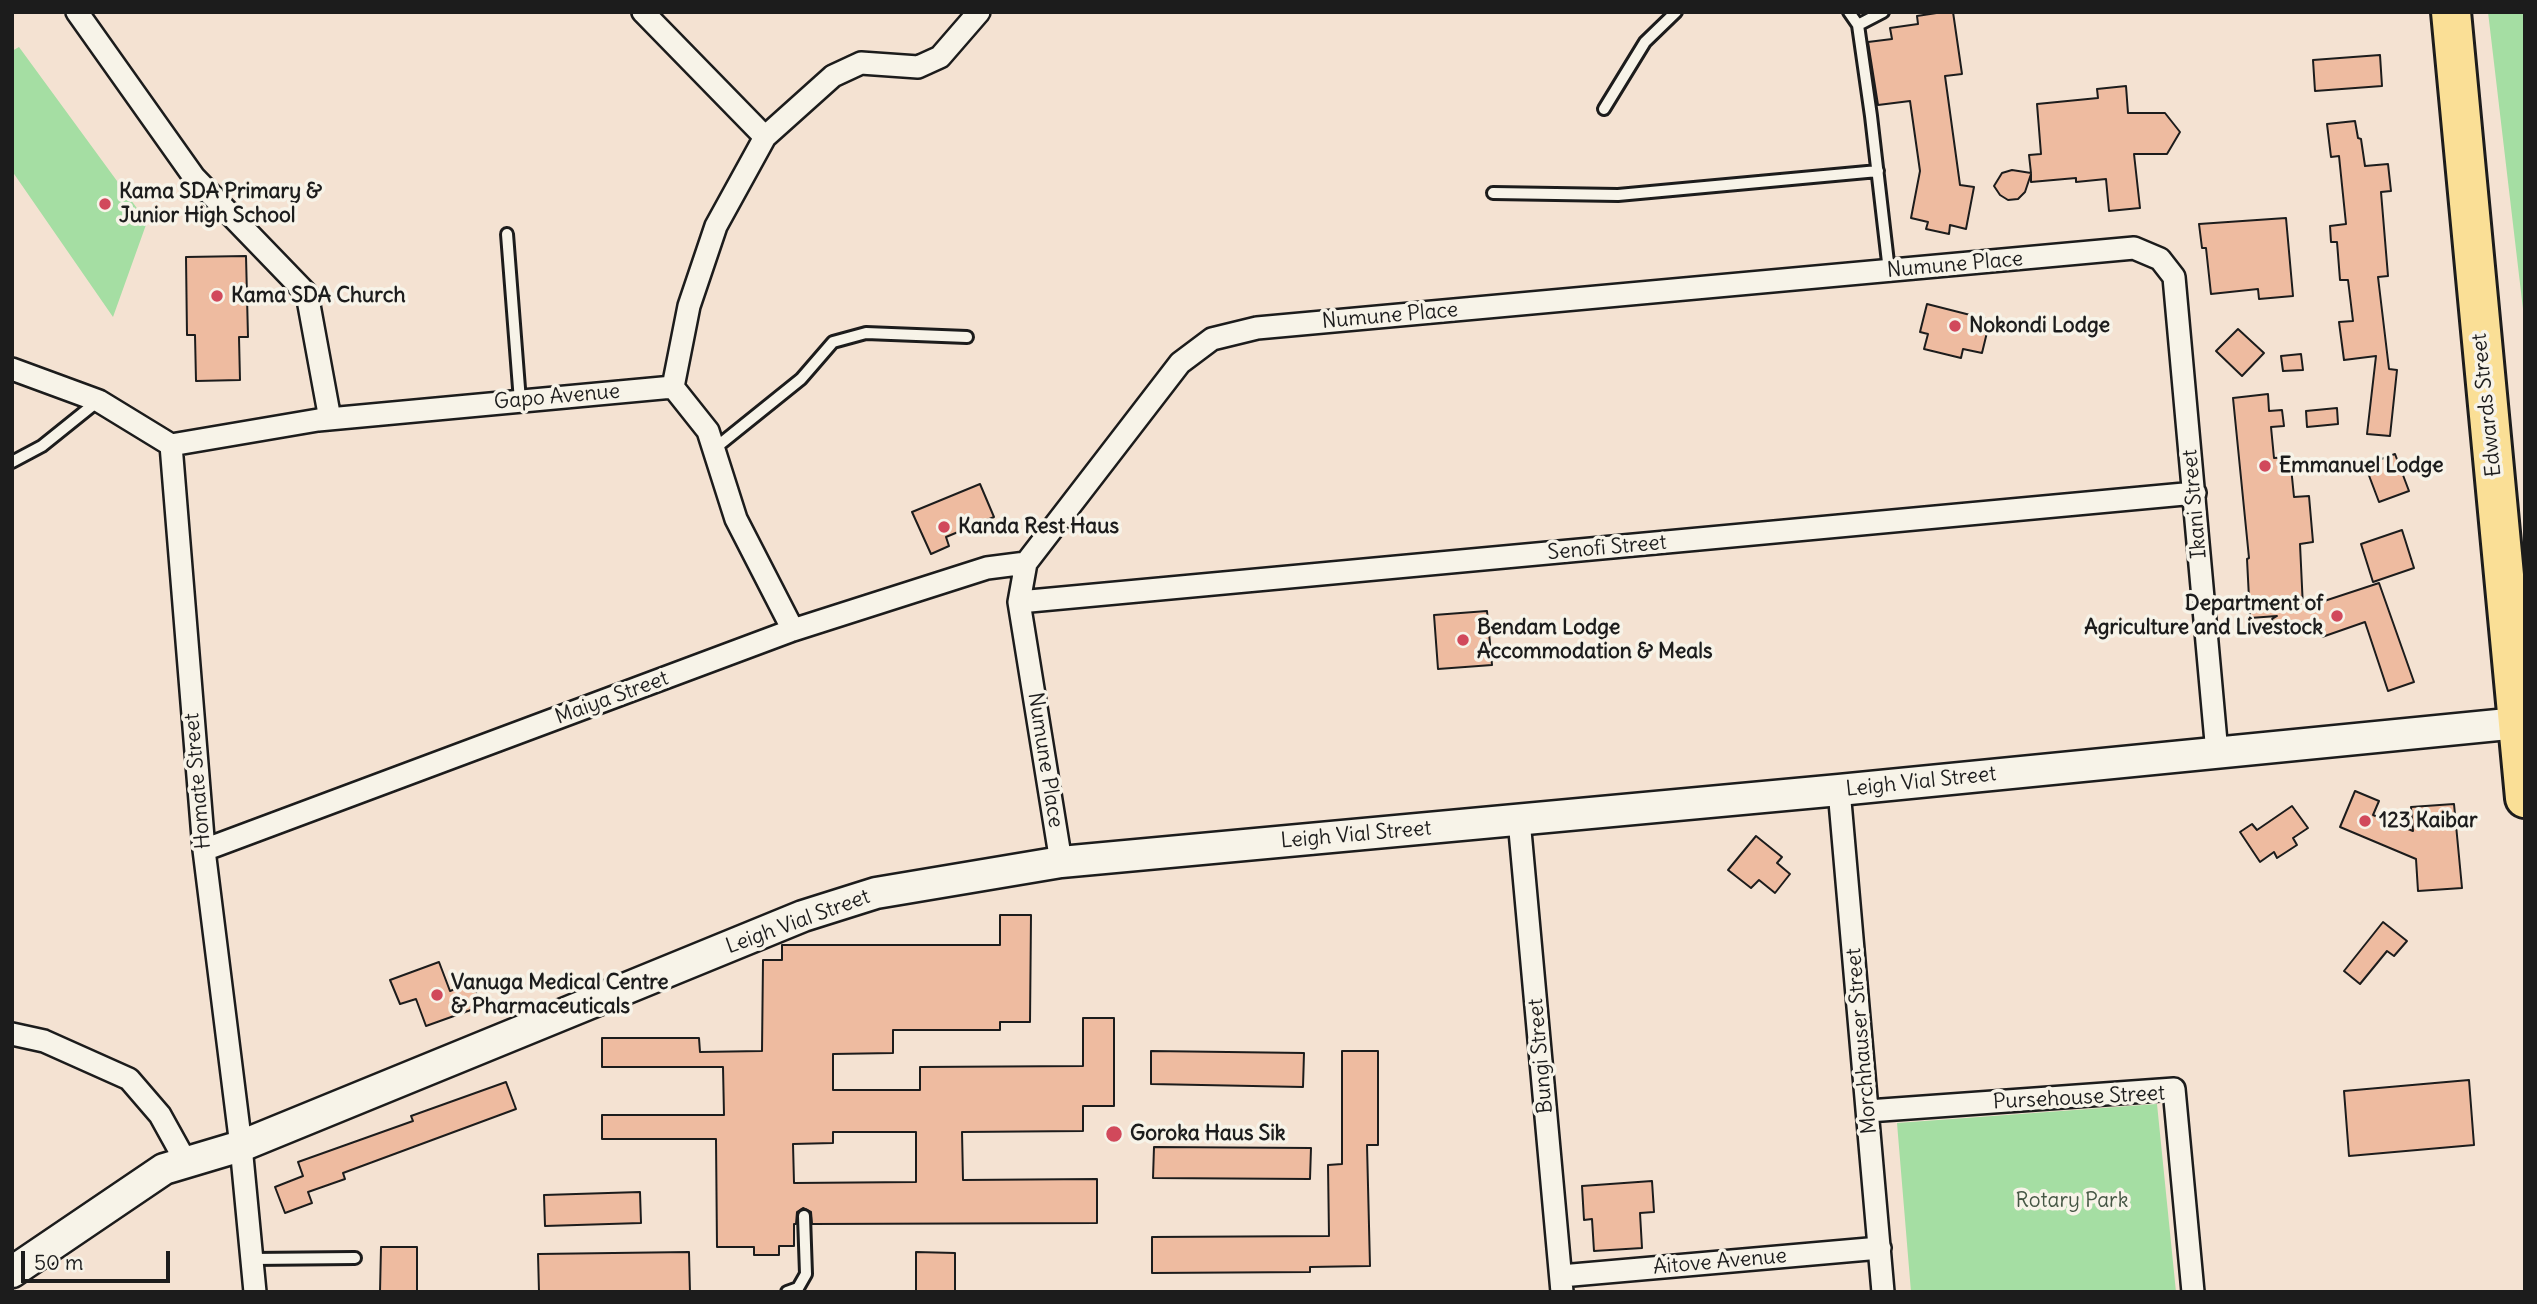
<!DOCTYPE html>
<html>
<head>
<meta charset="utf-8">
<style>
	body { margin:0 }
	#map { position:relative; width:2537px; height:1304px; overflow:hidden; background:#f4e2d2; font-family:Delius,sans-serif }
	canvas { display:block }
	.frame { position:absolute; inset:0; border:14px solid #1c1c1c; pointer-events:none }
	.scale { position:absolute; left:21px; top:1251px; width:149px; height:32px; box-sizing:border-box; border:4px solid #1c1c1c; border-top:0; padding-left:9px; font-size:21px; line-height:24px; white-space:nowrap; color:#1c1c1c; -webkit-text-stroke:5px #f7f3e8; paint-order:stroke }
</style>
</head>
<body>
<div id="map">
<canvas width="2537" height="1304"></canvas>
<div class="frame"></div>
<div class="scale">50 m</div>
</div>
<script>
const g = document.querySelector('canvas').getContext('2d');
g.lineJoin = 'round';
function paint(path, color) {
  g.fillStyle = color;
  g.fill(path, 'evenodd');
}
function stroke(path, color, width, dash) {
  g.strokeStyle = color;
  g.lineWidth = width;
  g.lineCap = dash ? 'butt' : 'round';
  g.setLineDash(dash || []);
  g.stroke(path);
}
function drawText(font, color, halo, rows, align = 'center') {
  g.font = font + ' Delius,sans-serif';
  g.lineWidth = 7;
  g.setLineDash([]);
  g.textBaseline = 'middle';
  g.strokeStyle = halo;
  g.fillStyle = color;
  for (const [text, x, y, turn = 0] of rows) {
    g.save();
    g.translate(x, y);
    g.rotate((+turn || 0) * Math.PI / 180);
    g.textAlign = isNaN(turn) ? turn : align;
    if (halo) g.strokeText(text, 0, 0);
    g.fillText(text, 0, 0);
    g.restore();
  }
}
const green = new Path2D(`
	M2488 12H2525V326Z
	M19 47 147 222 113 317 12 171V51Z
	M2157 1104 2176 1292H1911L1897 1123Z`);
const building = new Path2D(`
	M1943 12H1953L1962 74 1945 76 1960 185 1974 187 1966 229 1950 225 1949 234 1926 229 1928 222 1911 218 1920 171 1910 101 1878 105 1868 42 1892 39 1890 28 1918 24 1917 16Z
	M2380 55 2382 86 2315 91 2313 60Z
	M2126 86 2128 113H2165L2180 132 2167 154H2134L2140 208 2109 211 2106 179 2076 182V178L2031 182V174L2025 192 2018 199 2008 200 2000 195 1994 186 2002 173 2012 170 2031 173 2029 155 2041 154 2037 104 2098 98 2097 89Z
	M2355 121 2358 138 2361 139 2365 166 2388 164 2391 191 2381 192 2388 276 2378 277 2389 369 2397 370 2390 436 2367 434 2376 356 2344 360 2339 322 2353 321 2348 280H2340L2337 242H2331L2330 226 2346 224 2339 156 2331 157 2327 124Z
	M2286 218 2293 296 2259 299 2258 289 2211 294 2206 248H2202L2199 224Z
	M246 256 248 337H239L240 380 196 381 195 335H187L186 257Z
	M1927 304 1990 320 1982 353 1963 349 1961 358 1924 349 1928 334 1920 332Z
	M2238 329 2264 353 2242 376 2216 351Z
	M2301 354 2303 370 2283 371 2281 356Z
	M2268 394 2269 411 2282 410 2284 426 2271 427 2274 458 2290 457 2294 497 2309 496 2313 542 2300 544 2303 608 2379 583 2414 682 2388 691 2365 622 2322 637 2317 621 2273 624 2272 619 2277 616 2250 618 2247 559 2249 558 2233 398Z
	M2337 408 2338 424 2307 427 2306 411Z
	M2395 454 2409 491 2379 502 2365 465Z
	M980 484 994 517 946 537 949 546 931 554 912 512Z
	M2402 530 2414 568 2373 582 2361 544Z
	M1487 611 1492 665 1438 669 1434 615Z
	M2355 791 2379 801 2373 815 2413 831 2411 807 2454 804 2462 888 2418 891 2416 859 2340 827Z
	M2292 806 2308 828 2293 838 2297 845 2277 858 2274 852 2260 862 2240 832 2252 824 2257 830Z
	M1756 836 1782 857 1777 863 1790 874 1775 893 1759 880 1751 888 1728 870Z
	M1000 915H1031L1030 1022H1000V1030H893V1053L833 1054V1090H920V1067L1083 1066V1018H1114V1106H1083V1131L962 1132 963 1180 1097 1179V1223L812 1224 811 1212 803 1208 797 1212 796 1224H794V1246H779V1255H754V1247H717L716 1139H602V1115H724L723 1067H602V1038H699L700 1052 762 1051 763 960H782V945H1000ZM833 1132H916V1182L794 1183 793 1144 833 1143Z
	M2383 922 2407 941 2394 956 2387 951 2360 984 2344 971Z
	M439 962 450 991 473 982 482 1006 426 1026 416 999 400 1004 390 980Z
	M1151 1051 1304 1053 1303 1087 1151 1084Z
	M1342 1051H1378V1145H1367L1370 1266 1310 1267V1272L1152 1273V1237L1329 1236 1328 1165 1342 1164Z
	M2469 1080 2474 1145 2349 1156 2344 1091Z
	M506 1082 516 1109 343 1173 345 1179 308 1192 312 1203 285 1213 275 1187 303 1176 298 1162 413 1121 411 1116Z
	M1154 1147 1311 1148 1310 1179 1153 1178Z
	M1652 1181 1654 1212 1640 1213 1642 1248 1594 1251 1592 1219 1584 1220 1582 1186Z
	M640 1192 641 1223 545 1226 544 1195Z
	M381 1247H417V1292H380Z
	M689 1252 690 1292H539L538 1254Z
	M916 1252 955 1253V1292H916Z`);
const lane = new Path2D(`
	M1849 12 1858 25 1871 116 1889 271
	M1858 25 1883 12
	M1604 109 1645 42 1676 12
	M1493 193 1618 195 1878 171
	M507 234 520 401
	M714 449 801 379 833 342 866 333 967 337
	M12 462 42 446 98 401
	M252 1259 355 1258
	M787 1292 798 1288 806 1274 804 1216`);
const street = new Path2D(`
	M77 12 194 177 307 294 330 419
	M643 12 765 137
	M12 369 99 401 171 445 204 850 241 1146 255 1292
	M673 387 689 306 716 226 765 137 833 76 861 63 918 67 940 57 979 12
	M171 445 318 420 673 387 708 431 736 519 793 630
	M1019 602 2195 493
	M1839 790 1883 1292
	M1519 820 1562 1292
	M204 850 793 630 987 568 1026 563
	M1061 862 1019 602 1026 563 1180 363 1212 339 1257 328 2134 248 2160 259 2174 277 2217 753
	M12 1034 44 1041 129 1079 160 1115 186 1162
	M1868 1111 2174 1089 2193 1292
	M1561 1276 1880 1248`);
const secondary = new Path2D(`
	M12 1272 164 1169 241 1146 803 916 876 893 1061 862 1839 790 2518 723`);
const highway = new Path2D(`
	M2451 12 2525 798`);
const markers = [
	[105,204,7,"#d1495b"],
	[217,296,7,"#d1495b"],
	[1955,326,7,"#d1495b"],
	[2265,466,7,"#d1495b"],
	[944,527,7,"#d1495b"],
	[2337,616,7,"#d1495b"],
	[1463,640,7,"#d1495b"],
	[2365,821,7,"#d1495b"],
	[437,995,7,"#d1495b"],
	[1114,1134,9,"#d1495b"]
];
const poiNames = [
	["Kama SDA Primary &",119,192],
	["Junior High School",119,216],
	["Kama SDA Church",231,296],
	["Nokondi Lodge",1969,326],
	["Emmanuel Lodge",2279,466],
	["Kanda Rest Haus",958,527],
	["Department of",2323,604,"right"],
	["Agriculture and Livestock",2323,628,"right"],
	["Bendam Lodge",1477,628],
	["Accommodation & Meals",1477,652],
	["123 Kaibar",2379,821],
	["Vanuga Medical Centre",451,983],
	["& Pharmaceuticals",451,1007],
	["Goroka Haus Sik",1130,1134]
];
const streetNames = [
	["Numune Place",1955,265,-5],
	["Numune Place",1390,316,-5],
	["Gapo Avenue",557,397,-5],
	["Edwards Street",2487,405,-96],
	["Ikani Street",2195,504,-95],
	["Senofi Street",1607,548,-5],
	["Maiya Street",612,698,-20],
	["Numune Place",1045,760,81],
	["Homate Street",198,781,-95],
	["Leigh Vial Street",1921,782,-6],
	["Leigh Vial Street",1356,835,-5],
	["Leigh Vial Street",798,922,-20],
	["Morchhauser Street",1862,1041,-95],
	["Bungi Street",1541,1056,-95],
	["Pursehouse Street",2079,1098,-3],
	["Aitove Avenue",1720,1262,-5]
];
const parkNames = [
	["Rotary Park",2072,1201]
];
paint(green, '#a5dea3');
paint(building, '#eebba0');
stroke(building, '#1c1c1c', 2);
stroke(lane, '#1c1c1c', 16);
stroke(street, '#1c1c1c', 26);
stroke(secondary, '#1c1c1c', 35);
stroke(highway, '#1c1c1c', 44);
stroke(lane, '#f7f3e8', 10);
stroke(street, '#f7f3e8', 21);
stroke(secondary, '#f7f3e8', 30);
stroke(highway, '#fadf96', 38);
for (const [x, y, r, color] of markers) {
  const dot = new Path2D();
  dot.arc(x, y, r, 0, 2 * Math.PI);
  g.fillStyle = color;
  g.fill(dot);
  stroke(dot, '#f7f3e8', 2.5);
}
drawText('bold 21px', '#1c1c1c', '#f7f3e8', poiNames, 'left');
drawText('21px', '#1c1c1c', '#f7f3e8', streetNames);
drawText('21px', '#455644', '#f7f3e8', parkNames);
</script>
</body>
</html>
